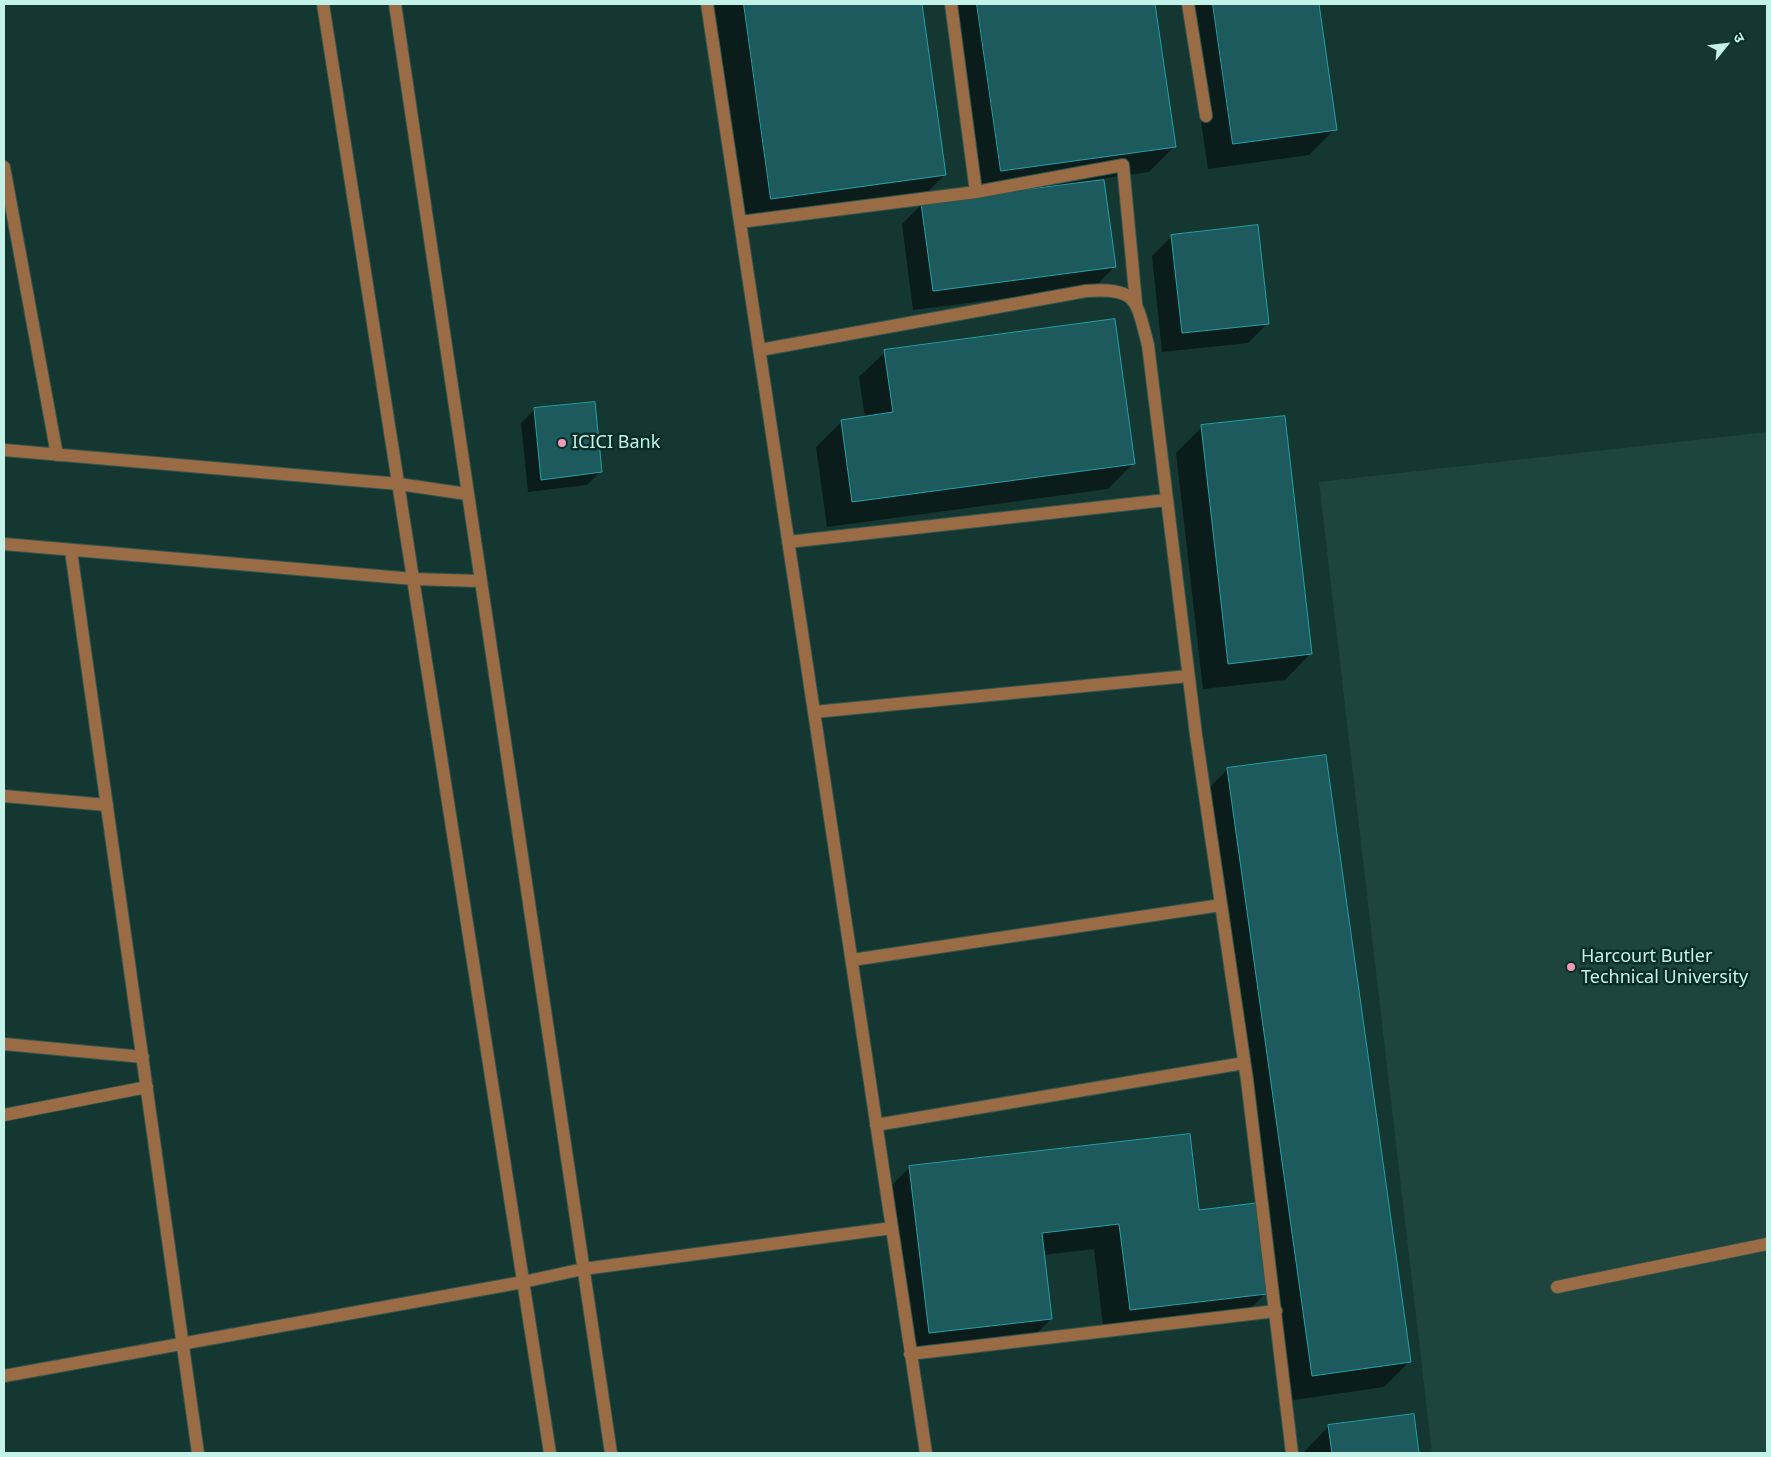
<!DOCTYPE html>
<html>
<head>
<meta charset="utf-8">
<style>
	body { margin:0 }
	#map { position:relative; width:1771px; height:1457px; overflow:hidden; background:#153731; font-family:"Noto Sans","Noto Sans Devanagari",sans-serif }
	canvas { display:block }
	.frame { position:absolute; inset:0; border:5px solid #c3f3e8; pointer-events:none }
	.north { position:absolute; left:1701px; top:20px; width:50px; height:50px; -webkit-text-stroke:4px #0a2d27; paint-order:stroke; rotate:61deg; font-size:14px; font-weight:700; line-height:20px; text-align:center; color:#c3f3e8 }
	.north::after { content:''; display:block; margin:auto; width:18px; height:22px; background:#c3f3e8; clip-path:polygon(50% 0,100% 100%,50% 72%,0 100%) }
</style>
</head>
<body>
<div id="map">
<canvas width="1771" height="1457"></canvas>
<div class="frame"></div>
<div class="north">उ</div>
</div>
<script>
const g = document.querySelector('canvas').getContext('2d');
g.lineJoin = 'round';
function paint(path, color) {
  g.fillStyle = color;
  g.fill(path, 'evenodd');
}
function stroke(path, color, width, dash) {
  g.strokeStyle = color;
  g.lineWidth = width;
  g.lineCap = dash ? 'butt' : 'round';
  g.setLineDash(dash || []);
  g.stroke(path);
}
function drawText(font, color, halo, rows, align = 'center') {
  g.font = font + ' "Noto Sans",sans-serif';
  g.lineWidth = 5;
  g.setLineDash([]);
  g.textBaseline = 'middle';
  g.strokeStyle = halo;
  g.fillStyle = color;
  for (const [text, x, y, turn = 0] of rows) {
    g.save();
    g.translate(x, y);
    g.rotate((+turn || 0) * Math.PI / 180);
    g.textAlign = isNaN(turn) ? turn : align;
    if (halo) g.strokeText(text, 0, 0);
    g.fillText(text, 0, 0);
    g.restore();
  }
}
const built = new Path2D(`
	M1767 432V1453H1432L1319 482Z`);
const shadow = new Path2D(`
	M714 4H920L945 175 919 200 746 224Z
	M948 4H1154L1175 146 1149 172 1064 184 1114 267 1095 287 913 310 902 224 922 204 976 197Z
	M1184 4H1317L1335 129 1309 155 1208 169Z
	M1172 236 1268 323 1248 343 1162 352 1152 256Z
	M885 352 1134 463 1108 489 827 527 816 447 842 421 865 418 859 377Z
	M534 410 601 471 587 485 528 492 521 423Z
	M1202 427 1310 654 1285 680 1203 689 1176 453Z
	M1228 769 1410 1361 1384 1387 1287 1401 1202 795Z
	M910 1167 1198 1211 1265 1294 1239 1320 1104 1335 1094 1249 1043 1255 1051 1319 1025 1345 904 1359 884 1193Z
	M1413 1416 1418 1453H1303L1329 1426Z`);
const building = new Path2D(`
	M744 4H922L946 175 771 199Z
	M977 4H1155L1176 147 1001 171Z
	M1213 4H1319L1337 130 1233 144Z
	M1104 180 1116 267 933 291 921 203Z
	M1258 225 1269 324 1182 333 1171 235Z
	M1115 319 1135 464 852 502 841 420 893 412 884 350Z
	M595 402 602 472 541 480 534 408Z
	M1285 416 1312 654 1228 664 1201 425Z
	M1326 755 1411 1362 1312 1376 1227 768Z
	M1190 1134 1199 1210 1256 1203 1267 1294 1130 1310 1119 1224 1042 1233 1052 1319 929 1333 909 1166Z
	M1414 1414 1419 1453H1332L1328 1425Z`);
const minor = new Path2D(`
	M323 4 550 1453
	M395 4 611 1453
	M707 4 926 1453
	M951 4 976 192
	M1188 4 1206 116
	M4 167 57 455
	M740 222 976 192 1123 165 1136 303
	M760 350 1086 291C1138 287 1136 300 1148 345L1196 735 1247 1080 1292 1453
	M4 450 399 484 467 494
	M788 542 1166 500
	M4 544 414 579 479 581
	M71 551 198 1453
	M814 712 1188 676
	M4 796 107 805
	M852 960 1221 905
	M4 1044 143 1057
	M4 1115 147 1087
	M876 1125 1244 1063
	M1557 1287 1767 1244
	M910 1354 1276 1311
	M4 1376 523 1282 583 1269 892 1228`);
const markers = [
	[562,443,5,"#f19ab4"],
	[1571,967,5,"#f19ab4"]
];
const poiNames = [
	["ICICI Bank",572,443],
	["Harcourt Butler",1581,957],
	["Technical University",1581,978]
];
paint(built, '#1e443e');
paint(shadow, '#0007');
paint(building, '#1d5a5e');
stroke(building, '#24a1a7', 1);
stroke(minor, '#31554e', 14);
stroke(minor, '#9a6c45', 12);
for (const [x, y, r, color] of markers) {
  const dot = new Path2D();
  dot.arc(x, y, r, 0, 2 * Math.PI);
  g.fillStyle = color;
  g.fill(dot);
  stroke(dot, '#0a2d27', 2);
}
drawText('18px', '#c3f3e8', '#0a2d27', poiNames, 'left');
</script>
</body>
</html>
